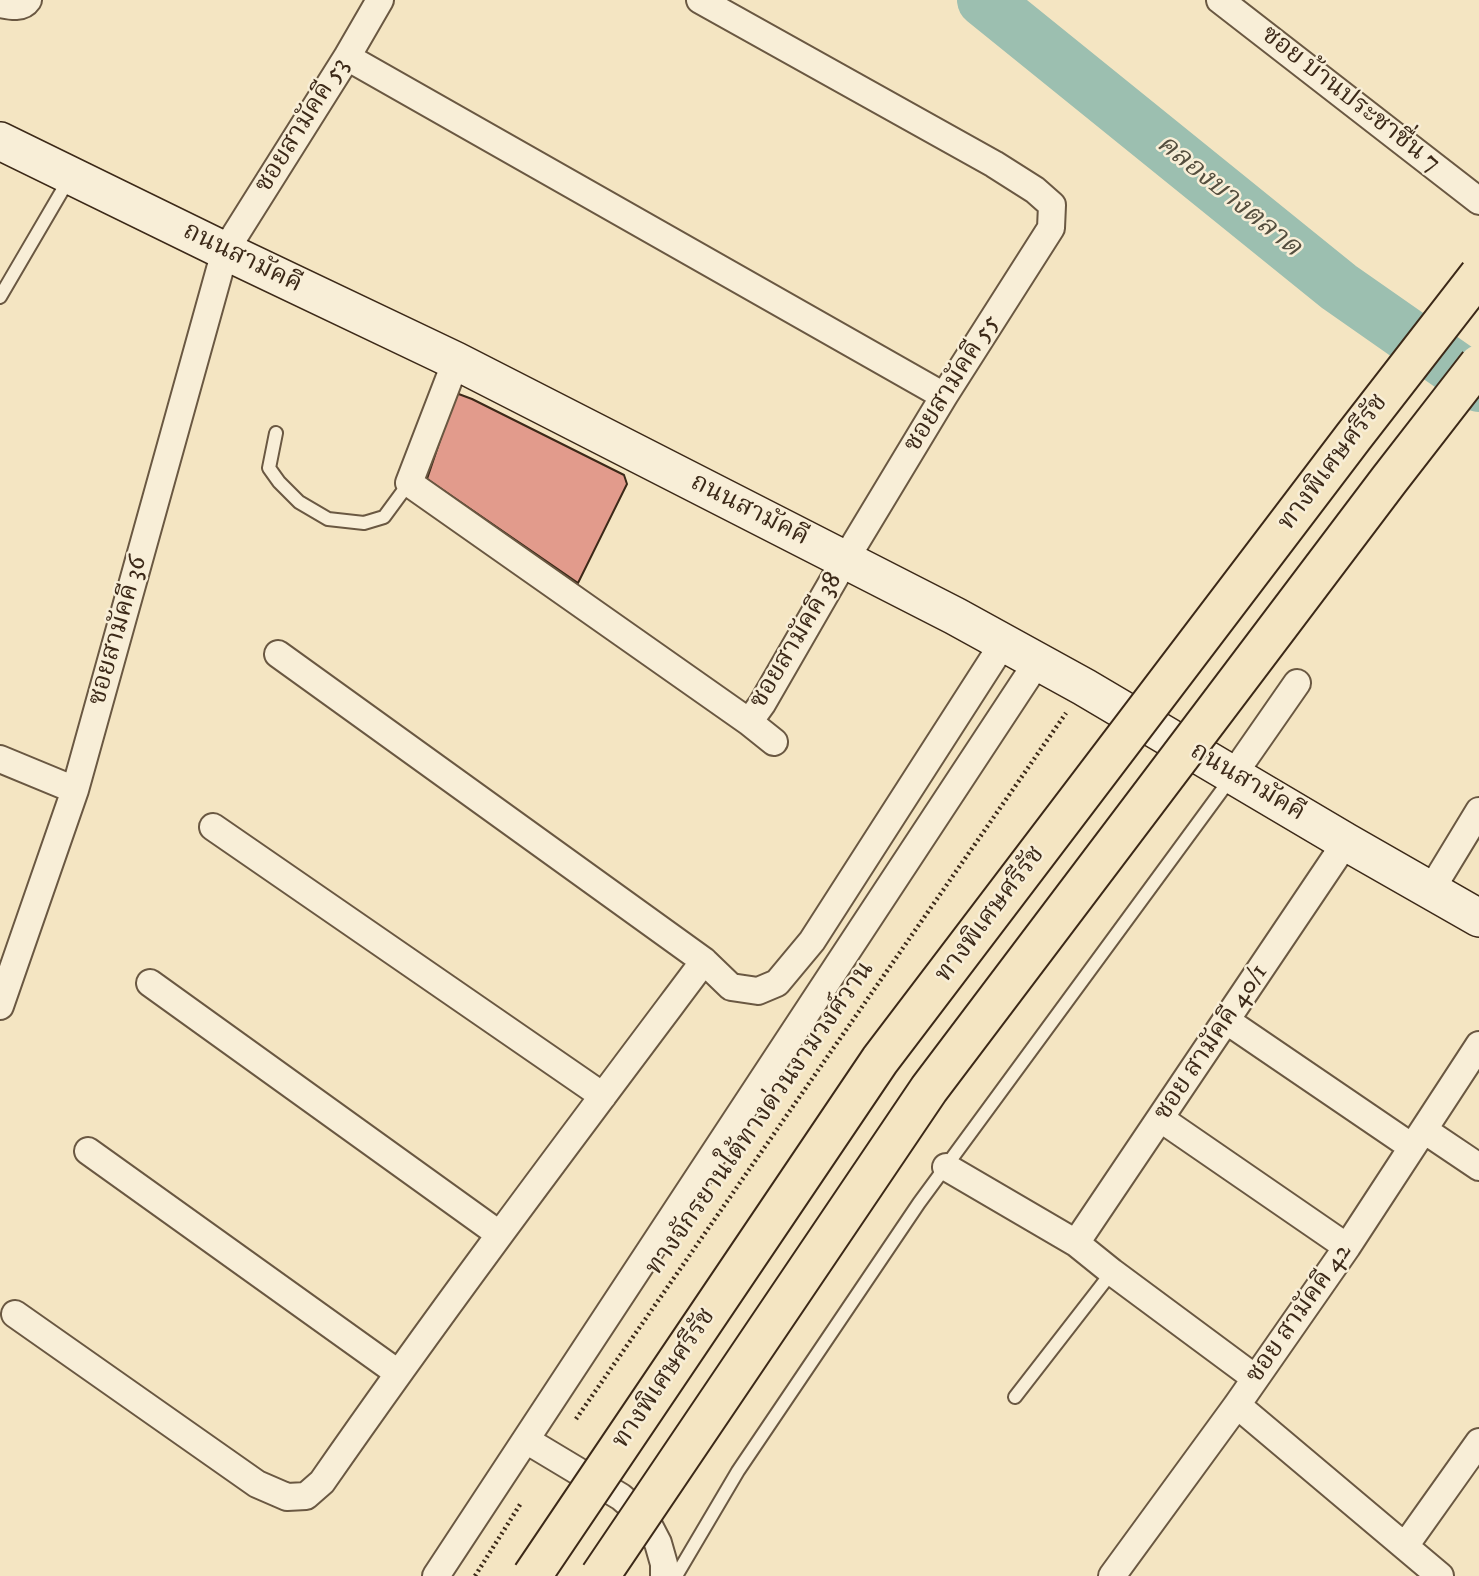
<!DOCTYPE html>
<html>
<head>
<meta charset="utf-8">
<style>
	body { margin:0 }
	canvas { display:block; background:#f4e5c2 }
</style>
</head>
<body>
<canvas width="1479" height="1576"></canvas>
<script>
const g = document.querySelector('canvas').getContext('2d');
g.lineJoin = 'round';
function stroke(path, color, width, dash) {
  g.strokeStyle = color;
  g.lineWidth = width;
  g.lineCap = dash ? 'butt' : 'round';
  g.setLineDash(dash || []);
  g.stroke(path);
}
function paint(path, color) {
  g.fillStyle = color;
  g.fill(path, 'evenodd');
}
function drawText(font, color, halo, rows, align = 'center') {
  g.font = font + ' "IM FELL DW Pica","Noto Serif Thai",serif';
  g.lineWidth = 5;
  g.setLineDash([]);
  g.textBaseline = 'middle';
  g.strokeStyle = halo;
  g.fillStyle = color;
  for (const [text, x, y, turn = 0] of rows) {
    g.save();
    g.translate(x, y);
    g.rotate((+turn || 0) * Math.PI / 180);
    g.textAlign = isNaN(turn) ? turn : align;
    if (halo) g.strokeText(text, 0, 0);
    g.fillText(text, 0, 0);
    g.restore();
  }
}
const river = new Path2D(`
	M984 0 1339 287 1479 385`);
const building = new Path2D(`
	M456 393 472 399 624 475 627 484 578 583 427 479Z`);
const path = new Path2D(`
	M576 1419 1066 713
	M475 1576 521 1503`);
const service = new Path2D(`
	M0 297 69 179
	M276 433 269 468 279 482 299 502 328 519 364 523 384 517 409 483
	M1015 1397 1112 1272
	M676 1576 738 1471 919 1203 1231 778`);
const minor = new Path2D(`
	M700 0 994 164 1035 190 1052 205 1051 228 944 396 845 560 762 704 749 722
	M1220 0 1479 201
	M0 4C10 6 22 9 28 0
	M347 57 944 396
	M456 361 409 483 749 722 774 742
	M278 654 704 961 731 987 758 991 777 983 812 941 1004 642
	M0 759 75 790
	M1233 775 1297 683
	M213 827 603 1096
	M1431 890 1479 811
	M150 983 499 1234
	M0 1006 75 790 225 251 347 57 380 0
	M1227 1021 1412 1147
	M1161 1119 1347 1247
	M1424 1130 1479 1167
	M88 1151 398 1373
	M946 1167 1076 1243 1112 1272 1255 1378
	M1076 1243 1346 842
	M15 1314 257 1484 287 1497 306 1496 322 1482C445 1305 575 1133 704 961
	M1237 1405 1440 1576
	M526 1440 621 1497 645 1518 658 1543 664 1564V1576
	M1405 1546 1479 1442
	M436 1576 1038 661
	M1112 1576 1237 1405 1347 1247 1479 1045`);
const secondary = new Path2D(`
	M0 141 225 251 456 361 955 616 1084 687 1346 842 1479 918`);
const motorwayBridge = new Path2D(`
	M532 1576 880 1060 1354 436 1479 275
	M600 1576 929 1089 1389 480 1479 364`);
const streetNames = [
	["ซอย บ้านประชาชื่น 7",1350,100,38],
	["ซอยสามัคคี 53",303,126,-58],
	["ถนนสามัคคี",242,259,26],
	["ซอยสามัคคี 55",953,384,-58],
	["ทางพิเศษศรีรัช",1334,463,-53],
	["ถนนสามัคคี",749,511,27],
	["ซอยสามัคคี 36",119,631,-74],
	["ซอยสามัคคี 38",797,641,-59],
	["ถนนสามัคคี",1247,783,31],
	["ทางพิเศษศรีรัช",991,915,-53],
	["ซอย สามัคคี 40/1",1212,1043,-56],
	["ทางจักรยานใต้ทางด่วนงามวงศ์วาน",761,1119,-55],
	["ซอย สามัคคี 42",1300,1314,-55],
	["ทางพิเศษศรีรัช",665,1379,-56]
];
const waterNames = [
	["คลองบางตลาด",1228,197,39]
];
stroke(river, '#9cbfb0', 54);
paint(building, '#e29b8c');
stroke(building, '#3c2918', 2);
stroke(service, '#6a5842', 16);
stroke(minor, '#6a5842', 30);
stroke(secondary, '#3c2918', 40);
stroke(path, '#3c2918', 4.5, [2, 3.5]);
stroke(service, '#f8eed7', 12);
stroke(minor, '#f8eed7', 26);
stroke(secondary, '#f8eed7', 37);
stroke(motorwayBridge, '#3c2918', 42, []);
stroke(motorwayBridge, '#f4e5c2', 38);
drawText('26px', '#3c2918', '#f8eed7', streetNames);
drawText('italic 28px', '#544e3e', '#f8eed7', waterNames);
</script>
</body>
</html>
